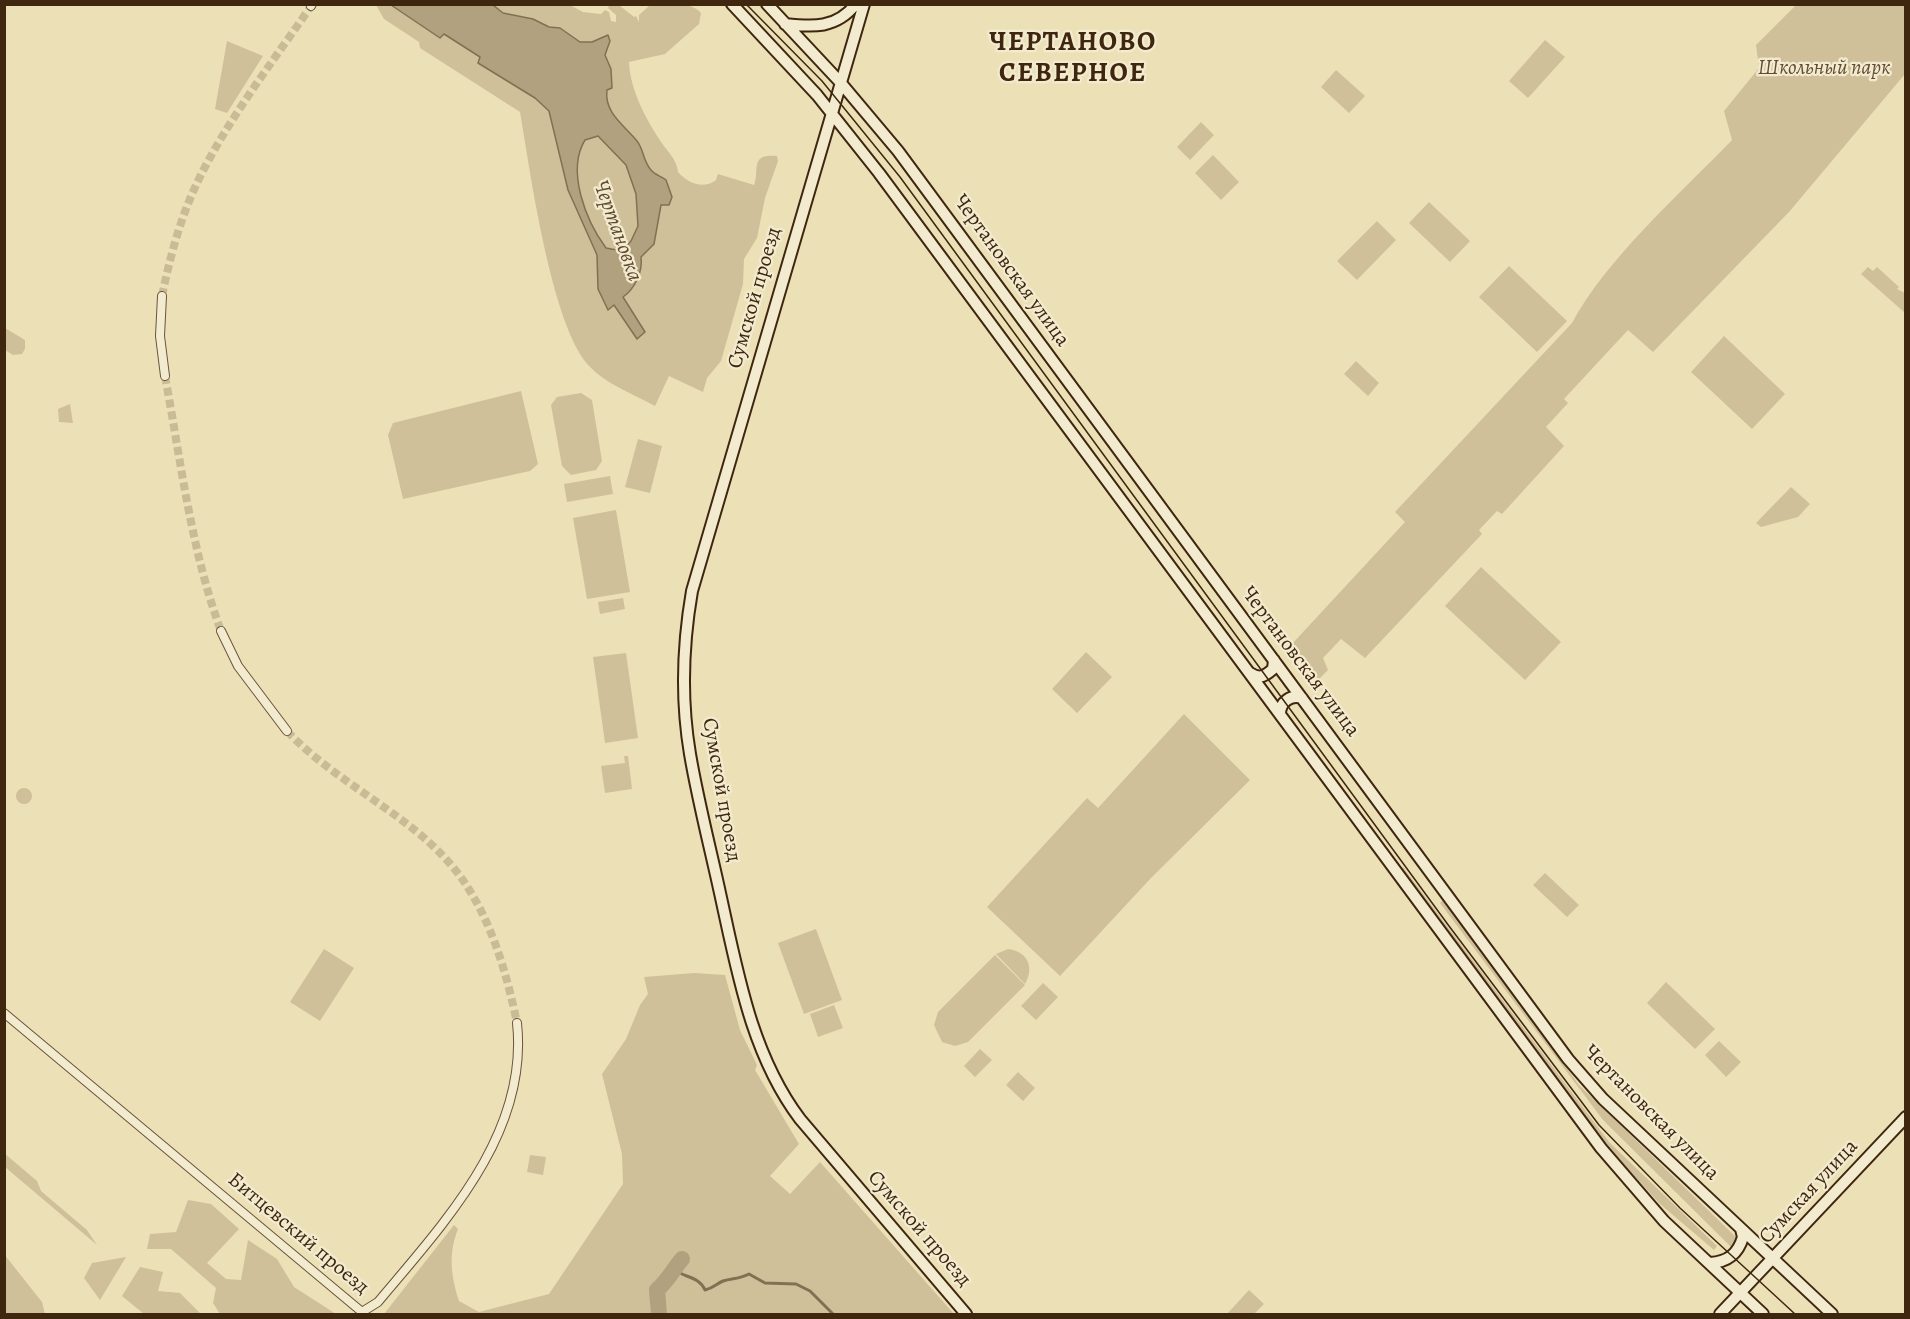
<!DOCTYPE html>
<html>
<head>
<meta charset="utf-8">
<style>
	body { margin:0 }
	#map { position:relative; width:1910px; height:1319px; overflow:hidden; background:#ece0b7; font-family:Alegreya,serif }
	canvas { display:block }
	.frame { position:absolute; inset:0; border:6px solid #3f260f; pointer-events:none }
</style>
</head>
<body>
<div id="map">
<canvas width="1910" height="1319"></canvas>
<div class="frame"></div>
</div>
<script>
const g = document.querySelector('canvas').getContext('2d');
g.lineJoin = 'round';
function paint(path, color) {
  g.fillStyle = color;
  g.fill(path, 'evenodd');
}
function stroke(path, color, width, dash) {
  g.strokeStyle = color;
  g.lineWidth = width;
  g.lineCap = dash ? 'butt' : 'round';
  g.setLineDash(dash || []);
  g.stroke(path);
}
function drawText(font, color, halo, rows, align = 'center') {
  g.font = font + ' Alegreya,serif';
  g.lineWidth = 4.5;
  g.setLineDash([]);
  g.textBaseline = 'middle';
  g.strokeStyle = halo;
  g.fillStyle = color;
  for (const [text, x, y, turn = 0] of rows) {
    g.save();
    g.translate(x, y);
    g.rotate((+turn || 0) * Math.PI / 180);
    g.textAlign = isNaN(turn) ? turn : align;
    if (halo) g.strokeText(text, 0, 0);
    g.fillText(text, 0, 0);
    g.restore();
  }
}
const green = new Path2D(`
	M376 5H570L583 12 601 14 605 10 609 12 611 21 616 22V15L608 8 609 5H619L634 17 636 16 639 22V15L650 5C666 5 690 0 701 13L699 24 665 54 629 62C630 90 646 119 661 142 669 153 677 160 678 172 688 183 703 190 716 180L718 174 754 185C760 170 749 153 777 156L778 161 765 198 757 238 744 259 743 284 721 361 707 378 703 392 669 376 655 406C633 394 606 384 589 366 551 325 530 170 520 112L420 48 419 42 384 19Z
	M1796 5H1905V74L1789 212 1653 352 1628 330 1564 399 1568 403 1546 427 1564 446 1502 514 1497 511 1479 530 1482 534 1365 658 1341 639 1323 658 1328 670 1317 681 1292 644 1405 522 1395 512 1572 323C1607 258 1680 194 1732 140L1724 111 1759 68 1756 45Z
	M1545 40 1565 57 1528 98 1509 81Z
	M227 41 263 56 227 113 215 109Z
	M1336 70 1365 96 1349 113 1321 87Z
	M1201 122 1214 135 1190 160 1177 147Z
	M1213 155 1239 182 1221 200 1195 173Z
	M1429 202 1470 241 1450 262 1409 223Z
	M1377 221 1396 240 1357 280 1337 261Z
	M1509 266 1567 321 1537 352 1479 297Z
	M1868 267 1873 271 1877 267 1899 287 1897 289 1905 293V313L1861 274Z
	M5 328 25 340V349L22 354 13 355 5 350Z
	M1724 336 1785 394 1752 429 1691 372Z
	M1356 361 1379 383 1368 396 1344 374Z
	M521 391 538 464 530 471 403 499 388 435 393 423Z
	M581 393 592 400 602 461 596 470 571 475 562 466 551 405 557 397Z
	M70 404 73 423 59 422 58 409Z
	M638 439 662 446 650 493 625 487Z
	M610 476 613 494 567 502 564 484Z
	M1791 487 1810 504 1798 517 1761 527 1756 523Z
	M616 510 630 592 587 599 573 518Z
	M1481 567 1561 642 1525 680 1445 606Z
	M623 598 625 609 600 614 598 602Z
	M1086 652 1112 677 1077 713 1052 689Z
	M626 653 638 738 605 743 593 657Z
	M1184 714 1250 780 1151 878 1060 976 987 907 1087 798 1098 808Z
	M624 756H628L632 789 605 793 601 766 625 763Z
	M16 796a8 8 0 1 1 16 0a8 8 0 1 1-16 0Z
	M1403 867 1609 1142 1717 1246 1714 1250 1660 1204 1606 1145 1401 869Z
	M1545 873 1579 905 1567 917 1533 885Z
	M1443 900 1579 1085 1740 1241 1733 1249 1603 1120 1440 903Z
	M816 929 842 1000 804 1014 778 943Z
	M324 949 354 968 320 1021 290 1002Z
	M1008 949C1027 951 1035 967 1025 984L996 954Z
	M995 955 1025 985 968 1042 955 1046 942 1042 934 1025 938 1012Z
	M694 973 725 975 740 1030 757 1065 755 1070 799 1144 770 1176 790 1194 820 1162 954 1314H384L454 1225 458 1229C448 1254 451 1276 459 1301L479 1312 549 1294 623 1184 622 1154 602 1074 626 1039 640 1005 648 994 644 977Z
	M1666 982 1715 1029 1695 1049 1647 1003Z
	M1043 983 1058 997 1036 1020 1021 1006Z
	M834 1005 843 1028 818 1037 810 1014Z
	M1719 1041 1741 1062 1726 1077 1705 1055Z
	M980 1049 992 1060 975 1077 964 1066Z
	M1018 1072 1035 1088 1023 1101 1006 1085Z
	M4 1153 37 1181 41 1191 87 1230 97 1245 5 1167Z
	M530 1155 546 1157 543 1175 527 1172Z
	M188 1200 211 1204 239 1229 207 1263 226 1279 241 1280 248 1240 277 1259 294 1287 336 1314H220L213 1303 216 1288 171 1249H147L150 1234 176 1232Z
	M4 1254 42 1302 45 1314H5Z
	M126 1257 100 1300 84 1278 92 1263Z
	M140 1267 163 1272 158 1291 180 1293 201 1314H144L122 1296Z
	M1249 1290 1264 1304 1254 1314H1227Z`);
const water = new Path2D(`
	M391 5H493L503 13 533 19 549 27 560 28 580 42H592L608 35 610 41 605 55 611 69 612 88 607 90C604 113 624 125 637 141 644 150 643 161 651 170 655 175 661 176 666 180L672 197 669 205H661L654 244 641 257C643 271 635 289 623 297L645 332 637 339 614 305 608 310 598 289 597 255 568 190 549 111 535 98 478 63 480 57 444 34 440 38ZM598 136 626 165 636 194 638 226 631 241 622 251 606 248C586 221 566 171 585 140Z`);
const stream = new Path2D(`
	M674 1269C684 1278 699 1276 705 1290 714 1288 716 1284 723 1281 732 1278 740 1279 749 1274L765 1283 796 1284 810 1291 833 1314`);
const river = new Path2D(`
	M659 1314 657 1290C670 1278 672 1271 682 1259`);
const streetTunnel = new Path2D(`
	M162 296C170 257 180 219 197 183 227 120 272 63 311 6
	M165 376C181 462 191 550 221 631
	M287 731C334 781 399 809 444 857 486 901 505 965 517 1023`);
const street = new Path2D(`
	M311 6 312 4
	M162 296 160 336 165 376
	M221 631 238 666 287 731
	M4 1013 362 1312 378 1302C444 1223 529 1134 517 1023`);
const secondary = new Path2D(`
	M732 4 817 95 879 173 1601 1148 1664 1221 1763 1314
	M767 4 840 82 898 151 1568 1059 1603 1099 1832 1314
	M864 4 692 591C683 643 681 701 690 754 698 801 710 847 720 893 737 970 751 1054 800 1119L966 1314
	M785 24C813 27 836 29 856 4
	M1250 673C1259 679 1264 677 1273 669L1274 660
	M1280 714C1280 702 1291 694 1302 698
	M1710 1263C1728 1262 1738 1254 1743 1237L1741 1229
	M1720 1314 1906 1117`);
const tram = new Path2D(`
	M746 4 822 81 900 177 1449 926 1599 1125 1680 1208 1795 1314`);
const parkNames = [
	["Школьный парк",1824,69]
];
const streetNames = [
	["Чертановская улица",1011,271,54],
	["Сумской проезд",755,298,-74],
	["Чертановская улица",1300,662,53],
	["Сумской проезд",721,790,80],
	["Чертановская улица",1651,1113,45],
	["Сумская улица",1809,1192,-47],
	["Сумской проезд",919,1229,49],
	["Битцевский проезд",298,1234,40]
];
const waterNames = [
	["Чертановка",617,231,70]
];
const districtNames = [
	["ЧЕРТАНОВО",1073,43],
	["СЕВЕРНОЕ",1073,74]
];
paint(green, '#cfc09a');
paint(water, '#b1a17e');
stroke(water, '#837052', 1.5);
stroke(stream, '#837052', 3);
stroke(river, '#b1a17e', 16);
stroke(streetTunnel, '#c9bb95', 8, [8, 4]);
stroke(street, '#6a5439', 10);
stroke(secondary, '#3f260f', 14);
stroke(street, '#f3ebd0', 8);
stroke(secondary, '#f3ebd0', 10);
stroke(tram, '#3f260f', 1.5);
drawText('italic 21px', '#634c32', '#f3ebd0', parkNames);
drawText('21px', '#3f260f', '#f3ebd0', streetNames);
drawText('italic 22px', '#614b30', '#f3ebd0', waterNames);
g.letterSpacing = '1.5px';
drawText('bold 27px', '#3f260f', '#f3ebd0', districtNames);
g.letterSpacing = '0px';
</script>
</body>
</html>
